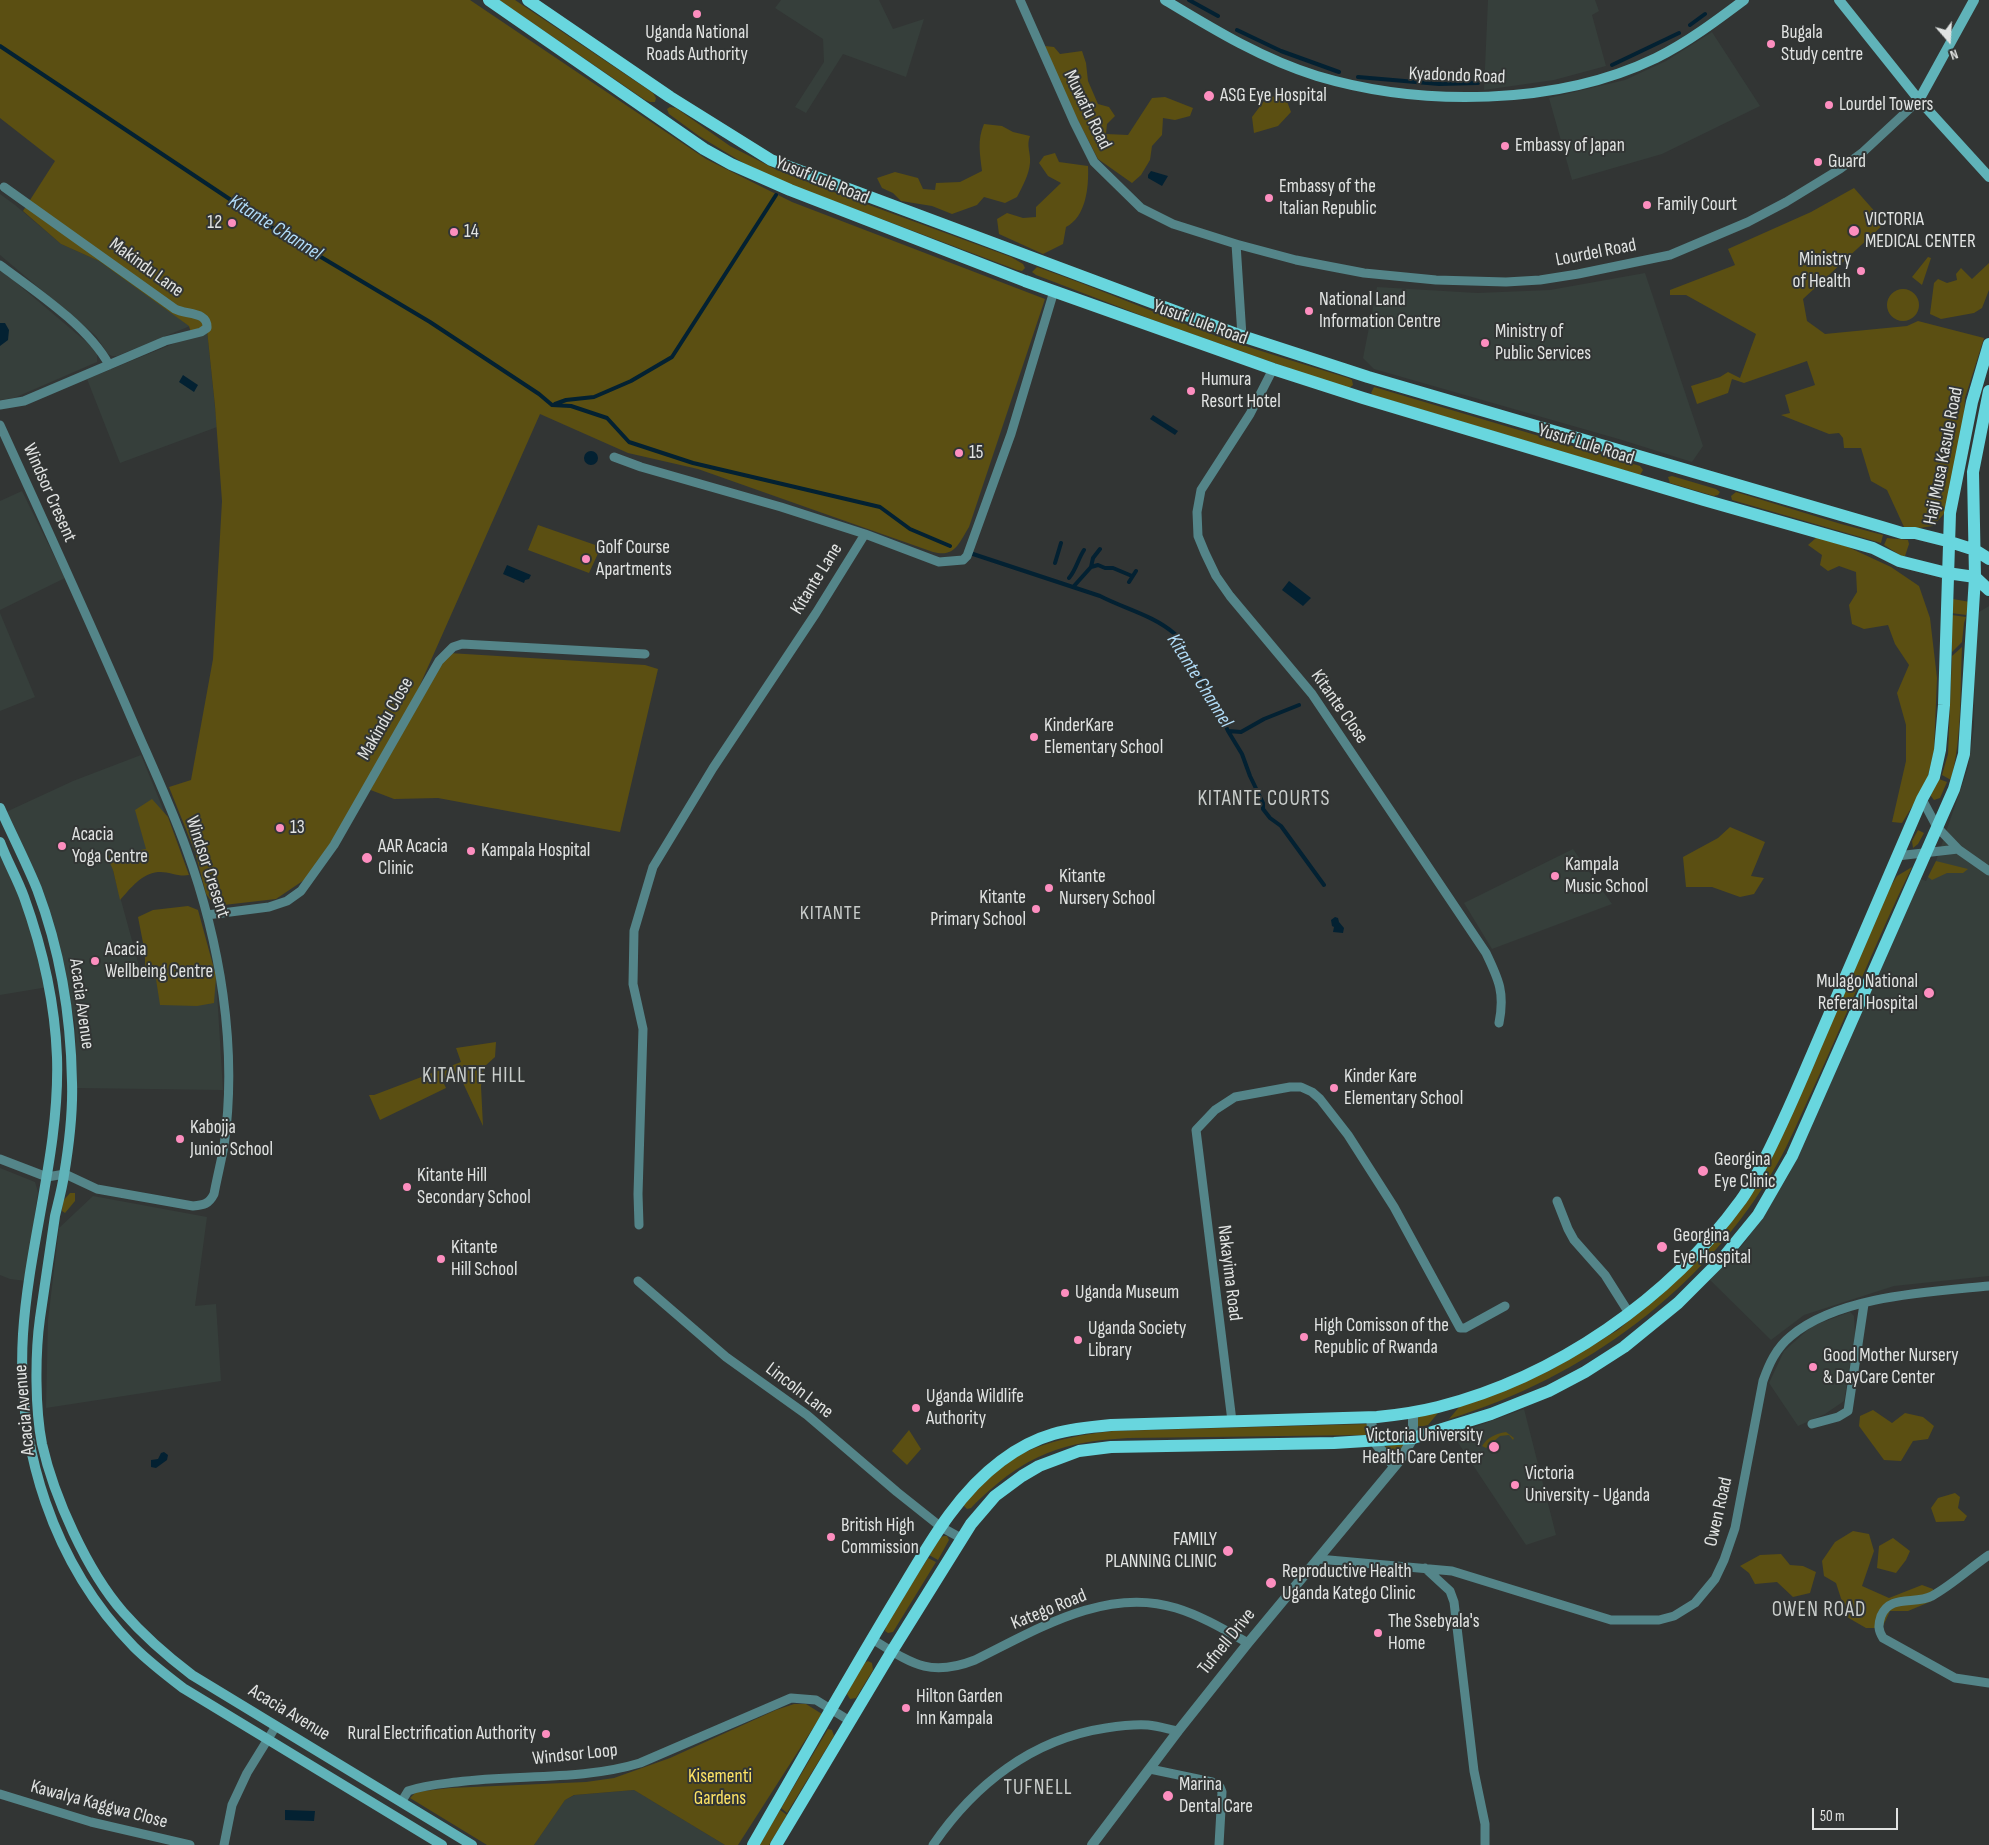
<!DOCTYPE html>
<html>
<head>
<meta charset="utf-8">
<style>
	body { margin:0 }
	#map { position:relative; width:1989px; height:1845px; overflow:hidden; background:#323534; font-family:"Sofia Sans Condensed",sans-serif }
	canvas { display:block }
	.north { position:absolute; left:1924px; top:15px; width:50px; height:50px; -webkit-text-stroke:4px #323534; paint-order:stroke; rotate:161deg; font-size:14px; font-weight:700; line-height:20px; text-align:center; color:#e1e3e2 }
	.north::after { content:''; display:block; margin:auto; width:18px; height:22px; background:#e1e3e2; clip-path:polygon(50% 0,100% 100%,50% 72%,0 100%) }
	.scale { position:absolute; left:1812px; top:1808px; width:86px; height:22px; box-sizing:border-box; border:2px solid #e1e3e2; border-top:0; padding-left:6px; font-size:15px; line-height:18px; white-space:nowrap; color:#e1e3e2; -webkit-text-stroke:4px #323534; paint-order:stroke }
</style>
</head>
<body>
<div id="map">
<canvas width="1989" height="1845"></canvas>
<div class="north">N</div>
<div class="scale">50 m</div>
</div>
<script>
const g = document.querySelector('canvas').getContext('2d');
g.lineJoin = 'round';
function paint(path, color) {
  g.fillStyle = color;
  g.fill(path, 'evenodd');
}
function stroke(path, color, width, dash) {
  g.strokeStyle = color;
  g.lineWidth = width;
  g.lineCap = dash ? 'butt' : 'round';
  g.setLineDash(dash || []);
  g.stroke(path);
}
function drawText(font, color, halo, rows, align = 'center') {
  g.font = font + ' "Sofia Sans Condensed",sans-serif';
  g.lineWidth = 4;
  g.setLineDash([]);
  g.textBaseline = 'middle';
  g.strokeStyle = halo;
  g.fillStyle = color;
  for (const [text, x, y, turn = 0] of rows) {
    g.save();
    g.translate(x, y);
    g.rotate((+turn || 0) * Math.PI / 180);
    g.textAlign = isNaN(turn) ? turn : align;
    if (halo) g.strokeText(text, 0, 0);
    g.fillText(text, 0, 0);
    g.restore();
  }
}
const built = new Path2D(`
	M781 0H879L893 29 924 19 906 77 843 54 806 113 795 107 824 62 823 39 775 8Z
	M1488 0H1595L1599 11 1592 15 1606 66 1554 80 1484 90Z
	M1712 32 1760 106 1662 154 1572 180 1549 98 1625 80 1666 61Z
	M0 194 15 205 61 244 99 261 190 326 117 356H112L108 354 96 336 0 255Z
	M0 269 90 345 97 352V362L14 398 0 400Z
	M1645 273 1703 446 1692 462 1622 440 1374 369 1363 358 1377 287 1477 293 1550 290Z
	M207 330 217 427 120 463 87 379Z
	M22 491 65 578 0 610V501Z
	M1989 606V1276L1894 1286 1804 1315 1771 1340 1710 1280 1745 1242 1789 1174 1818 1102 1918 878 1926 881 1936 861 1968 768 1974 727 1975 626 1979 612Z
	M0 613 35 697 0 711Z
	M141 755 179 848 113 871 142 977 156 979 216 976 223 1090 77 1088 75 1024 54 930 6 812 73 781Z
	M0 838 26 902 48 987 0 995Z
	M1573 849 1612 904 1492 949 1464 903Z
	M0 1168 35 1182 38 1192 26 1281 10 1279 0 1275Z
	M93 1196 207 1217 195 1306 216 1304 221 1381 46 1408 48 1320 59 1228Z
	M1850 1312 1854 1316 1855 1334 1844 1401 1825 1414 1798 1426 1769 1383 1784 1351 1812 1326Z
	M1524 1409 1556 1535 1526 1545 1453 1435Z
	M634 1790 725 1845H534L565 1800 575 1795Z`);
const green = new Path2D(`
	M0 0H470L706 159 792 202 1045 299 969 527C959 543 955 558 933 552L698 469 628 453 540 414 408 712 449 653 645 665 658 669 620 832 438 798 394 799 368 789 313 874 276 899 215 906 206 894 195 852 169 787 191 780 213 659 222 501 215 406 207 330 192 336 189 326 99 261 61 244 23 211 55 161 0 118Z
	M499 0H515L653 93 656 98 655 102H650L645 100Z
	M1045 46 1054 47 1060 54 1082 51 1086 63 1088 81 1098 104 1109 107 1115 116 1107 124 1106 134 1128 135 1152 98 1165 97 1193 108 1190 116 1175 120 1163 118 1162 135 1152 146 1150 160 1141 175 1132 183 1098 159 1067 99Z
	M1285 96 1291 112 1278 126 1254 133 1252 117 1267 97Z
	M670 107 676 108 730 146 777 170 828 190 1011 257 1023 264 1025 268 1022 271 1017 270 783 182 745 164 699 136 669 114 667 109Z
	M984 124 1002 126 1013 132 1030 136C1026 146 1031 153 1030 163 1029 175 1022 187 1017 197L1005 203 984 197 977 205 952 214 932 206 901 201 893 193 882 188 877 178 895 172 918 178 923 189 935 190 936 183 960 182 982 171C980 154 977 140 984 124Z
	M1055 153 1059 162 1088 166C1089 187 1086 217 1066 227L1063 244 1043 254 999 234 997 219 1007 213 1023 218 1036 217V207L1061 183 1048 176 1039 163 1044 156Z
	M1854 188 1885 223 1803 299 1807 321 1825 334 1907 326 1918 321 1984 338 1965 398 1961 478 1952 505 1933 526 1919 528 1904 527 1887 490 1871 481 1861 448H1844L1843 438 1839 433 1829 434 1781 415 1790 413 1785 395 1815 385 1807 361 1744 383 1732 379 1728 393 1697 404 1691 386 1720 377 1728 372 1740 378 1756 334 1686 295H1670V290L1735 265 1728 249 1811 212Z
	M1928 257 1931 258 1922 285 1912 277Z
	M1989 263V290L1982 308 1974 313 1941 319 1930 314 1934 283 1938 279 1947 283 1957 280 1956 274 1961 268 1972 279Z
	M1037 267C1100 289 1162 316 1225 339 1266 353 1307 365 1348 378L1352 380 1353 385 1348 389 1161 323 1036 275 1032 272Z
	M1887 305a16 16 0 1 1 32 0a16 16 0 1 1-32 0Z
	M1374 387 1640 466 1643 470 1640 475 1373 395 1371 393Z
	M1672 476 1716 489 1720 492 1718 495 1714 496 1670 483 1668 477Z
	M1736 492 1841 524 1883 535 1881 543 1732 500 1731 496Z
	M538 525 601 547 589 573 528 550Z
	M1817 537 1848 547 1891 567 1919 586 1930 618 1937 678 1934 751 1926 784 1902 823 1892 822 1906 761V725L1897 693 1909 665 1895 644 1888 625 1864 629 1852 624 1849 605 1857 592 1856 572 1839 566 1828 571 1820 565 1822 555 1808 545Z
	M1887 538 1908 540 1909 544 1905 556 1903 557 1884 545Z
	M1947 598 1970 602 1966 615 1951 613Z
	M1952 615 1966 617 1964 623 1962 642 1952 652Z
	M1962 647C1960 691 1962 737 1951 780L1942 775 1948 754 1952 656Z
	M1939 779 1947 782 1940 798 1934 800 1930 795Z
	M152 799 168 817 189 875C178 877 168 871 158 872 141 874 131 888 120 900L113 870 107 856 146 849 135 810Z
	M1730 827 1765 842 1751 876 1764 878 1754 894 1740 897 1712 887H1686L1683 857 1718 838Z
	M1918 830 1924 833 1918 844 1913 848 1912 841Z
	M1936 861 1968 869 1963 873H1947L1932 880 1928 877Z
	M1912 867C1876 941 1846 1017 1812 1091 1800 1116 1790 1142 1776 1166 1704 1290 1585 1377 1449 1419L1460 1406 1513 1387 1551 1370 1618 1330 1639 1312 1734 1216 1887 892 1897 876Z
	M188 906 198 910 216 976 214 1003 197 1006 160 1005 156 979 145 977V953L138 917 153 910Z
	M496 1042 495 1057 484 1067 481 1086 483 1126 458 1072 442 1080 446 1088 380 1120 369 1095H374L461 1062 456 1048Z
	M70 1193H75V1201L65 1213 62 1211 63 1201Z
	M1873 1410 1892 1423 1905 1413 1923 1417 1934 1426 1928 1439 1913 1441 1901 1461 1884 1460 1859 1426 1860 1416Z
	M1438 1413 1428 1425 1419 1427 1414 1423 1419 1416Z
	M1367 1424 1366 1435 1128 1438C1057 1442 1022 1457 971 1508L967 1509 963 1505C973 1495 982 1483 992 1474 1026 1444 1070 1436 1113 1431Z
	M909 1430 921 1449 907 1465 892 1451Z
	M1506 1432 1514 1438 1513 1440 1509 1435 1500 1436 1486 1448 1482 1446C1488 1437 1495 1434 1506 1432Z
	M1406 1443 1390 1460 1383 1447Z
	M1955 1493 1960 1497 1958 1508 1967 1516 1964 1521 1936 1522 1931 1508 1938 1498Z
	M1853 1531 1869 1534 1874 1551 1862 1586 1889 1598 1922 1585 1933 1589 1932 1601 1908 1611H1890L1882 1628H1866L1847 1617 1836 1583 1824 1576 1822 1561 1835 1542Z
	M944 1536H947L949 1540 938 1560 929 1555 941 1537Z
	M1893 1538 1910 1551 1906 1560 1896 1573 1877 1568 1879 1546Z
	M1781 1554 1790 1565 1803 1566 1816 1572 1810 1593 1793 1597 1777 1582 1755 1584 1749 1573 1740 1566 1760 1555Z
	M928 1558 936 1562 893 1632 888 1633 885 1631 886 1625Z
	M868 1661 872 1663 873 1670 856 1698 850 1699 847 1694 848 1691 864 1663Z
	M794 1704H806L822 1714 738 1845H725L634 1790 574 1795 565 1800 534 1845H487L410 1798 416 1792 450 1788 586 1782 614 1778 670 1758 776 1710Z
	M828 1729 832 1730 834 1736 787 1813 781 1808Z
	M780 1810 787 1815 769 1845H759Z`);
const water = new Path2D(`
	M1151 171 1168 176 1162 186 1148 178V175Z
	M0 323H5L9 330 8 340 0 346Z
	M183 375 198 385 194 392 179 382Z
	M1153 415 1178 431 1175 435 1150 419Z
	M584 458a7 7 0 1 1 14 0a7 7 0 1 1-14 0Z
	M507 565 531 575 529 579 525 580 524 583 503 574Z
	M1289 581 1311 598 1303 606 1282 590Z
	M1335 917 1338 918 1339 922 1344 928 1343 933 1333 932 1334 927 1332 926 1331 920Z
	M164 1452 168 1455 167 1460 156 1468 151 1467V1460L158 1459 161 1453Z
	M285 1810 315 1811 314 1821 285 1820Z`);
const stream = new Path2D(`
	M1189 0 1218 16
	M1690 25 1705 14
	M1237 30 1281 51 1339 72
	M0 46 279 232 430 322 539 394 552 405
	M1612 65 1679 33
	M1358 77 1439 84 1478 83
	M555 404 566 400 594 397 631 381 672 357 776 195
	M552 405 571 406 607 418 629 442 693 463 880 507 910 529 950 546
	M973 554 1100 596C1125 609 1153 615 1175 634V640L1180 649 1211 694 1228 731 1242 754 1250 776 1263 803V809L1270 818 1281 826 1324 885
	M1055 563 1061 543
	M1091 567 1093 558 1100 549
	M1069 578C1076 570 1078 559 1084 550
	M1129 582 1136 571
	M1074 586 1091 567 1098 565 1105 568H1113L1132 576
	M1228 731 1241 732 1264 719 1299 705`);
const minor = new Path2D(`
	M1020 0 1074 122 1094 162 1141 208 1173 224 1236 244 1296 260 1364 273 1436 280 1506 282 1540 280 1578 274 1670 255 1748 222 1786 202 1840 169 1863 152 1919 100
	M1236 244 1242 336
	M0 265C35 291 89 327 109 365
	M1273 369 1250 414 1201 490 1197 512 1198 536 1205 553 1216 576 1230 596 1312 694 1486 953C1499 980 1505 993 1499 1023
	M0 405 24 401 165 341 201 332 207 328C208 311 186 315 175 309L4 187
	M0 425C43 519 86 613 127 708 147 755 169 801 186 848 220 941 238 1047 224 1146 221 1162 217 1178 214 1194 209 1204 204 1205 193 1206L97 1189 65 1174 47 1177 0 1159
	M614 457 641 467 781 507 865 534
	M1922 799 1937 827 1959 850 1989 871
	M1897 856 1958 849
	M207 915 269 907 287 901 301 891 334 845 439 661 453 647 462 644 645 654
	M1557 1201 1568 1229 1574 1240 1605 1275 1629 1313
	M639 1225 638 1194 643 1029 633 984 634 931 653 867 713 768 816 613 865 534 939 562 963 560 967 556 1011 434 1054 291
	M638 1281 726 1357 807 1415 897 1492 941 1527 961 1538
	M1232 1421 1196 1130 1215 1110 1235 1097 1290 1087H1301L1312 1092 1320 1099 1348 1135 1394 1207 1460 1328H1465L1505 1306
	M1812 1424 1838 1417 1848 1411 1864 1304
	M1989 1555C1970 1568 1952 1585 1932 1596 1915 1605 1890 1594 1881 1616 1878 1625 1878 1630 1883 1638L1955 1678 1989 1683
	M1318 1559 1452 1571 1611 1620H1659L1674 1616 1695 1603 1715 1579 1724 1560 1735 1528 1763 1381C1769 1364 1776 1348 1791 1336 1839 1296 1928 1292 1989 1286
	M1425 1568 1450 1591 1454 1602 1474 1771 1485 1824V1845
	M872 1639C911 1663 929 1678 975 1660 1036 1630 1106 1586 1176 1608 1202 1616 1225 1630 1248 1643
	M1150 1769 1212 1782 1220 1787 1222 1792 1219 1845
	M0 1794 91 1822 190 1845
	M402 1801 408 1791C424 1785 440 1784 457 1782 517 1774 581 1781 640 1763L791 1698 816 1700 850 1721
	M224 1845 232 1805 247 1773 276 1726
	M933 1845C974 1785 1032 1739 1106 1728 1119 1726 1134 1724 1148 1725 1158 1726 1168 1729 1178 1731`);
const tertiary = new Path2D(`
	M1371 1418 1373 1440 1394 1466
	M1092 1845 1178 1731 1248 1643 1400 1460 1413 1438V1412`);
const secondary = new Path2D(`
	M1165 0C1213 29 1262 59 1317 76 1421 107 1557 106 1656 58 1688 42 1716 21 1744 0
	M1839 0 1919 100 1989 177
	M1919 100 1974 0
	M0 808C12 835 26 862 37 889 60 950 71 1017 72 1082 73 1112 69 1145 64 1175 62 1189 58 1203 55 1216 50 1250 45 1284 40 1318 35 1354 35 1409 42 1444 54 1497 87 1571 123 1612 144 1636 167 1656 192 1675L472 1845
	M0 842C7 861 17 878 24 897 42 947 55 1004 57 1057 60 1151 29 1241 23 1334 16 1448 53 1564 134 1647 149 1662 166 1675 183 1688L442 1845`);
const primary = new Path2D(`
	M489 0 704 149 731 164 790 190 1025 281 1273 369 1363 398 1704 500 1873 548 1899 561 1947 573 1975 577
	M528 0 670 97 771 160 1242 336 1368 377 1882 527 1902 533H1915L1947 541 1975 550 1989 559
	M1975 577 1989 590
	M753 1845C800 1763 847 1680 896 1599 926 1550 954 1496 1001 1461 1038 1433 1067 1429 1111 1425L1377 1417C1397 1415 1418 1412 1438 1407 1556 1377 1669 1299 1741 1200 1748 1191 1753 1180 1759 1170 1780 1131 1797 1090 1814 1050 1850 966 1886 883 1922 799L1934 777 1940 750 1944 705 1950 513 1972 402 1989 344
	M776 1845 892 1651 971 1524 995 1496 1022 1476 1039 1466 1079 1451 1111 1447 1334 1443 1413 1438 1491 1414 1549 1391 1585 1372 1624 1347 1678 1303 1722 1259 1758 1215 1792 1156 1954 789 1964 754 1975 577 1973 472 1989 391`);
const markers = [
	[697,14,5,"#fd8ebf"],
	[1771,44,5,"#fd8ebf"],
	[1209,96,6,"#fd8ebf"],
	[1829,105,5,"#fd8ebf"],
	[1505,146,5,"#fd8ebf"],
	[1818,162,5,"#fd8ebf"],
	[1269,198,5,"#fd8ebf"],
	[1647,205,5,"#fd8ebf"],
	[232,223,5,"#fd8ebf"],
	[1854,231,6,"#fd8ebf"],
	[454,232,5,"#fd8ebf"],
	[1861,271,5,"#fd8ebf"],
	[1309,311,5,"#fd8ebf"],
	[1485,343,5,"#fd8ebf"],
	[1191,391,5,"#fd8ebf"],
	[959,453,5,"#fd8ebf"],
	[586,559,5,"#fd8ebf"],
	[1034,737,5,"#fd8ebf"],
	[280,828,5,"#fd8ebf"],
	[62,846,5,"#fd8ebf"],
	[471,851,5,"#fd8ebf"],
	[367,858,6,"#fd8ebf"],
	[1555,876,5,"#fd8ebf"],
	[1049,888,5,"#fd8ebf"],
	[1036,909,5,"#fd8ebf"],
	[95,961,5,"#fd8ebf"],
	[1929,993,6,"#fd8ebf"],
	[1334,1088,5,"#fd8ebf"],
	[180,1139,5,"#fd8ebf"],
	[1703,1171,6,"#fd8ebf"],
	[407,1187,5,"#fd8ebf"],
	[1662,1247,6,"#fd8ebf"],
	[441,1259,5,"#fd8ebf"],
	[1065,1293,5,"#fd8ebf"],
	[1304,1337,5,"#fd8ebf"],
	[1078,1340,5,"#fd8ebf"],
	[1813,1367,5,"#fd8ebf"],
	[916,1408,5,"#fd8ebf"],
	[1494,1447,6,"#fd8ebf"],
	[1515,1485,5,"#fd8ebf"],
	[831,1537,5,"#fd8ebf"],
	[1228,1551,6,"#fd8ebf"],
	[1271,1583,6,"#fd8ebf"],
	[1378,1633,5,"#fd8ebf"],
	[906,1708,5,"#fd8ebf"],
	[546,1734,5,"#fd8ebf"],
	[1168,1796,6,"#fd8ebf"]
];
const poiNames = [
	["Uganda National",697,33,"center"],
	["Roads Authority",697,55,"center"],
	["Bugala",1781,33],
	["Study centre",1781,55],
	["ASG Eye Hospital",1220,96],
	["Lourdel Towers",1839,105],
	["Embassy of Japan",1515,146],
	["Guard",1828,162],
	["Embassy of the",1279,187],
	["Italian Republic",1279,209],
	["Family Court",1657,205],
	["VICTORIA",1865,220],
	["MEDICAL CENTER",1865,242],
	["12",222,223,"right"],
	["14",464,232],
	["Ministry",1851,260,"right"],
	["of Health",1851,282,"right"],
	["National Land",1319,300],
	["Information Centre",1319,322],
	["Ministry of",1495,332],
	["Public Services",1495,354],
	["Humura",1201,380],
	["Resort Hotel",1201,402],
	["15",969,453],
	["Golf Course",596,548],
	["Apartments",596,570],
	["KinderKare",1044,726],
	["Elementary School",1044,748],
	["13",290,828],
	["Acacia",72,835],
	["Yoga Centre",72,857],
	["AAR Acacia",378,847],
	["Clinic",378,869],
	["Kampala Hospital",481,851],
	["Kampala",1565,865],
	["Music School",1565,887],
	["Kitante",1059,877],
	["Nursery School",1059,899],
	["Kitante",1026,898,"right"],
	["Primary School",1026,920,"right"],
	["Acacia",105,950],
	["Wellbeing Centre",105,972],
	["Mulago National",1918,982,"right"],
	["Referal Hospital",1918,1004,"right"],
	["Kinder Kare",1344,1077],
	["Elementary School",1344,1099],
	["Kabojja",190,1128],
	["Junior School",190,1150],
	["Georgina",1714,1160],
	["Eye Clinic",1714,1182],
	["Kitante Hill",417,1176],
	["Secondary School",417,1198],
	["Georgina",1673,1236],
	["Eye Hospital",1673,1258],
	["Kitante",451,1248],
	["Hill School",451,1270],
	["Uganda Museum",1075,1293],
	["High Comisson of the",1314,1326],
	["Republic of Rwanda",1314,1348],
	["Uganda Society",1088,1329],
	["Library",1088,1351],
	["Good Mother Nursery",1823,1356],
	["& DayCare Center",1823,1378],
	["Uganda Wildlife",926,1397],
	["Authority",926,1419],
	["Victoria University",1483,1436,"right"],
	["Health Care Center",1483,1458,"right"],
	["Victoria",1525,1474],
	["University - Uganda",1525,1496],
	["British High",841,1526],
	["Commission",841,1548],
	["FAMILY",1217,1540,"right"],
	["PLANNING CLINIC",1217,1562,"right"],
	["Reproductive Health",1282,1572],
	["Uganda Katego Clinic",1282,1594],
	["The Ssebyala's",1388,1622],
	["Home",1388,1644],
	["Hilton Garden",916,1697],
	["Inn Kampala",916,1719],
	["Rural Electrification Authority",536,1734,"right"],
	["Marina",1179,1785],
	["Dental Care",1179,1807]
];
const streetNames = [
	["Kyadondo Road",1457,76,2],
	["Muwafu Road",1087,110,64],
	["Yusuf Lule Road",822,181,22],
	["Lourdel Road",1596,253,-11],
	["Makindu Lane",146,268,36],
	["Yusuf Lule Road",1200,323,20],
	["Yusuf Lule Road",1586,445,17],
	["Haji Musa Kasule Road",1944,456,-79],
	["Windsor Cresent",49,493,66],
	["Kitante Lane",817,579,-58],
	["Kitante Close",1339,707,55],
	["Makindu Close",386,719,-60],
	["Windsor Cresent",207,867,72],
	["Acacia Avenue",81,1004,82],
	["Nakayima Road",1229,1273,83],
	["Lincoln Lane",799,1391,37],
	["Acacia Avenue",25,1410,-95],
	["Owen Road",1719,1512,-77],
	["Katego Road",1049,1610,-22],
	["Tufnell Drive",1227,1642,-51],
	["Acacia Avenue",289,1713,31],
	["Windsor Loop",575,1755,-6],
	["Kawalya Kaggwa Close",99,1805,15]
];
const parkNames = [
	["Kisementi",720,1777],
	["Gardens",720,1799]
];
const waterNames = [
	["Kitante Channel",275,228,32],
	["Kitante Channel",1199,681,58]
];
const neighbourhoodNames = [
	["KITANTE",831,914]
];
const quarterNames = [
	["KITANTE COURTS",1264,800],
	["KITANTE HILL",474,1077],
	["OWEN ROAD",1819,1611],
	["TUFNELL",1038,1789]
];
paint(built, '#363f3b');
paint(green, '#5b4f12');
paint(water, '#032132');
stroke(stream, '#032132', 4);
stroke(minor, '#548589', 9);
stroke(tertiary, '#548589', 10);
stroke(secondary, '#60b3b9', 10);
stroke(primary, '#68d6de', 12);
for (const [x, y, r, color] of markers) {
  const dot = new Path2D();
  dot.arc(x, y, r, 0, 2 * Math.PI);
  g.fillStyle = color;
  g.fill(dot);
  stroke(dot, '#323534', 2);
}
drawText('19px', '#e1e3e2', '#323534', poiNames, 'left');
drawText('19px', '#e1e3e2', '#323534', streetNames);
drawText('19px', '#fee363', '#323534', parkNames);
drawText('italic 20px', '#b1dcf8', '#323534', waterNames);
g.letterSpacing = '1px';
drawText('20px', '#c9cdcb', '#323534', neighbourhoodNames);
g.letterSpacing = '0px';
g.letterSpacing = '1px';
drawText('21px', '#c9cdcb', '#323534', quarterNames);
g.letterSpacing = '0px';
</script>
</body>
</html>
